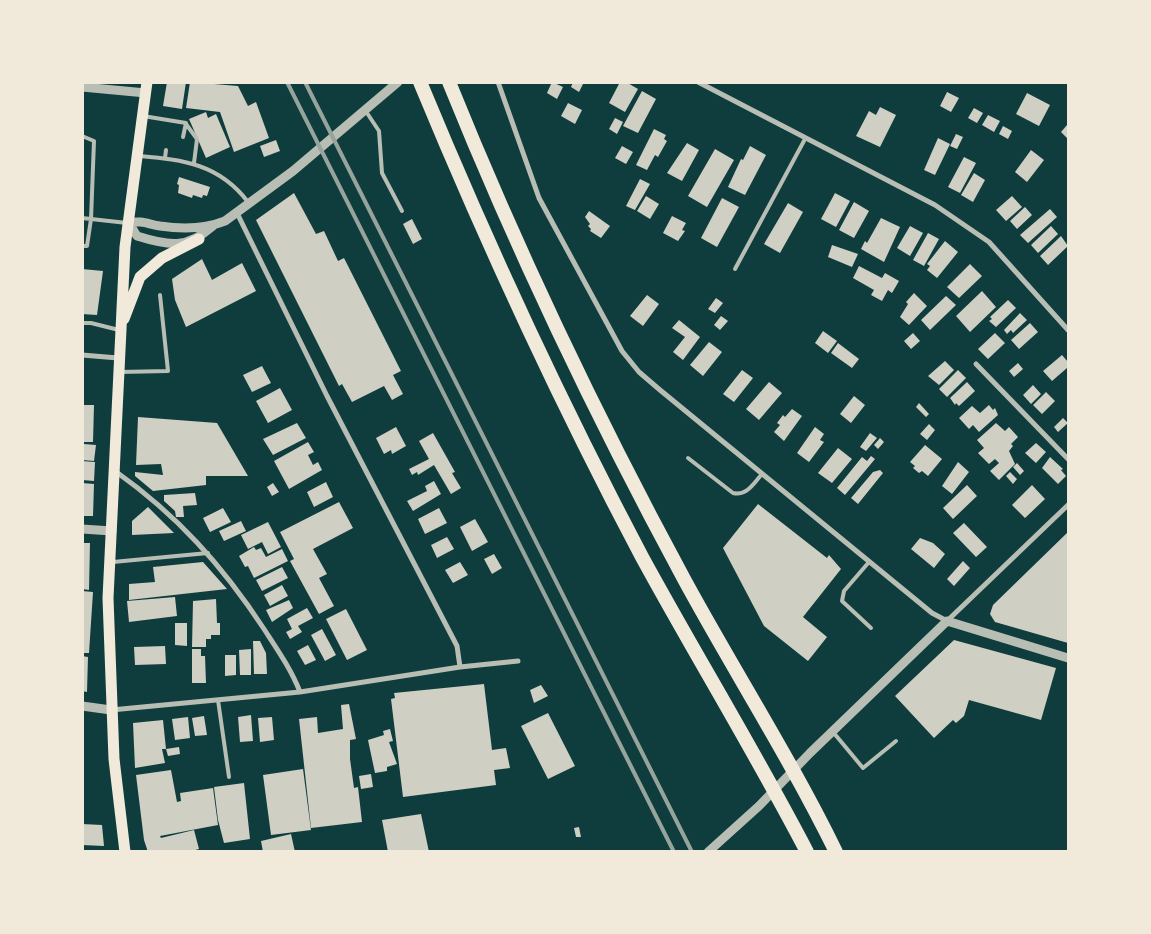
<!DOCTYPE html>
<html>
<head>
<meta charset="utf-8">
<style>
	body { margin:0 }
	#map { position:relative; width:1151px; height:934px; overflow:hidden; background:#0f3d3e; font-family:Barlow,sans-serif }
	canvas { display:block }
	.frame { position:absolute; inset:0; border:84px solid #f1e9da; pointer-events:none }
</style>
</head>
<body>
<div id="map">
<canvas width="1151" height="934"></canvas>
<div class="frame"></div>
</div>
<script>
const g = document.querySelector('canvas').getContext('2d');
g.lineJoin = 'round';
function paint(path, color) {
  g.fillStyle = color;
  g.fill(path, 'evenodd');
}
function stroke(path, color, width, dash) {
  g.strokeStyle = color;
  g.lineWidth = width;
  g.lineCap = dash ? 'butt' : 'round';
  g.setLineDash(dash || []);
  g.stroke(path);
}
const building = new Path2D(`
	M167 82H186L182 109 163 106Z
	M190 82 238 86 248 106 256 102 269 138 234 152 220 112 186 108Z
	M552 82 563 87 557 99 547 93Z
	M573 82H584L579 92 571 87Z
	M620 82H626L638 89 625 112 609 103Z
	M642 91 656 99 638 133 623 126Z
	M947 92 959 98 951 112 940 106Z
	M1027 93 1050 105 1039 126 1016 114Z
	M568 103 582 110 575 124 561 116Z
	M880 107 896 115 880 147 856 136 869 111 876 115Z
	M974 108 983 113 977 123 968 118Z
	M206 112 208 118 216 114 230 147 206 158 189 119Z
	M988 115 1000 121 994 132 982 125Z
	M615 118 623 122 617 134 609 129Z
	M1067 125 1068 126V139L1061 132Z
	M1003 126 1012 131 1008 139 999 134Z
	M654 129 666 135 664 139 667 141 658 157 655 155 647 170 636 165Z
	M956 134 963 137 957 149 950 146Z
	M938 138 950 144 935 175 924 170Z
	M276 140 280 151 264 157 260 146Z
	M687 143 699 150 682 181 667 173Z
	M622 146 633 152 626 164 615 158Z
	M750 146 766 155 745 195 728 187 741 159 743 160Z
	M715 149 734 160 707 207 688 196Z
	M1031 150 1044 160 1027 182 1015 172Z
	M964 157 976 163 960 193 948 187Z
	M974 173 985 180 973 202 961 195Z
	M179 177 210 187 207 196 203 195 202 198 193 195 192 198 178 193 179 185 177 184Z
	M640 179 650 184 635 210 626 206Z
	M294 193 316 234 324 231 338 261 344 258 401 371 393 375 403 394 392 400 384 386 352 402 342 384 339 386 256 220Z
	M835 193 850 201 836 227 821 219Z
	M646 196 659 204 650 219 637 211Z
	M1012 196 1022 207 1006 221 996 210Z
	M722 198 739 207 717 247 701 238Z
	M854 202 869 211 854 238 839 230Z
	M788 203 803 212 780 253 764 244Z
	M1025 207 1032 215 1017 229 1010 221Z
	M1050 209 1057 217 1028 243 1020 235Z
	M589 211 610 226 601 238 590 231 591 229 588 226 590 224 585 217Z
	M672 216 686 223 682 230 685 231 678 241 663 233Z
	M881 218 900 227 884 262 861 249 865 241 867 243Z
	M412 219 422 239 413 244 403 224Z
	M910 226 923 233 910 256 897 248Z
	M1051 226 1058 234 1038 253 1031 245Z
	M928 233 939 239 924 266 913 260Z
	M1061 236 1068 246 1048 265 1040 256Z
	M945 241 958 252 937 278 927 270 930 266 927 264Z
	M832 245 858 254 852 267 828 257Z
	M202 259 212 280 242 263 256 291 186 327 175 300 172 279Z
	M970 264 982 276 959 298 947 287Z
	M859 266 882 278 885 273 899 281 892 293 888 290 882 301 871 295 874 290 853 278Z
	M82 269 103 271 97 315 82 314Z
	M982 291 996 307 970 332 956 316Z
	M914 293 927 306 909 325 900 317 908 304 906 302Z
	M647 295 659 304 643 326 630 316Z
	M946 296 956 305 930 330 921 320Z
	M716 298 723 303 715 313 708 309Z
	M1008 300 1016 308 996 327 989 321 992 319 990 317Z
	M1020 313 1027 320 1013 333 1011 330 1007 334 1004 330Z
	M721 316 728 321 720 330 714 325Z
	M679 320 700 337 683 360 673 352 685 337 672 328Z
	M1030 323 1038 332 1019 349 1011 340Z
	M823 331 837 341 828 353 815 343Z
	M913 333 920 341 911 349 904 341Z
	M995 333 1005 343 988 359 978 349Z
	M709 342 722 352 703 376 690 365Z
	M838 343 859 359 852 368 831 353Z
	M1062 355 1068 362V369L1067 368 1052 381 1043 371Z
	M945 361 954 370 939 385 928 376Z
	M1018 363 1023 369 1014 377 1009 371Z
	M262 366 271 383 252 392 243 375Z
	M742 370 753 378 734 402 723 394Z
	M958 370 966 378 947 397 939 389Z
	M769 382 782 393 759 420 746 409Z
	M967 382 975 391 959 406 956 403 955 405 950 398Z
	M1033 385 1041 394 1031 404 1023 395Z
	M280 388 292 410 268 423 256 401Z
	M1046 392 1055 401 1042 414 1033 405Z
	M854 396 865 405 851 423 840 414Z
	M919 403 929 414 926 417 916 407Z
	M82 405H94L93 442H82Z
	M989 405 993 410 995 408 998 415 979 432 973 425 969 429 959 418 972 406 980 413Z
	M792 409 802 416 784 441 774 432 780 425 777 423 783 415 785 417Z
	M138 417 217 423 248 476H206V485L153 491 135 476V472L163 475 161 464 136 465Z
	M1063 418 1068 423 1058 432 1054 427Z
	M297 423 306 438 273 455 263 439Z
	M996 423 1005 431 1009 427 1018 437 1011 444 1013 446 1009 451 1015 464 999 480 990 471 999 463 995 459 989 464 978 453 984 448 977 440Z
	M929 424 935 430 927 440 920 434Z
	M396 427 406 446 392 454 391 450 384 454 376 438Z
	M815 427 824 434 820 440 824 442 809 462 797 453Z
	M433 433 455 472 452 473 461 488 451 494 434 465 418 475 417 472 412 475 409 469 429 459 419 441Z
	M870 433 877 438 866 451 860 447Z
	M880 438 884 442 878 449 874 445Z
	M308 442 314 452 308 455 313 465 318 462 322 470 289 489 274 461Z
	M1036 443 1046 452 1036 463 1025 453Z
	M84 444 96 445 94 461 82 460Z
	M925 445 942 459 928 476 922 471 919 473 913 468 915 466 910 462Z
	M838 448 852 459 832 483 818 473Z
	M871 456 875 459 845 495 837 488 862 457 867 461Z
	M1050 457 1063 469 1061 470 1066 476 1058 484 1042 468Z
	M82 461 95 462 94 481 82 480Z
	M958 462 969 472 952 494 942 486Z
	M1017 463 1024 471 1020 475 1013 467Z
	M880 470 883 473 858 504 851 498 873 472Z
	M1010 472 1017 479 1013 484 1006 476Z
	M434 481 441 494 413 511 407 501 427 491 425 486Z
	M326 482 333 497 314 507 307 492Z
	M82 483 94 484 93 516H82Z
	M273 483 279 492 272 496 267 487Z
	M967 485 977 496 953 519 943 508Z
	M1032 485 1045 499 1025 518 1012 505Z
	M195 493 197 505 183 506 184 517H176L175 511 164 501V495Z
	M339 502 353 528 313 549 327 574 319 578 334 606 319 614 290 561 294 559 280 532Z
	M758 504 827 558 829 555 841 569 803 617 827 637 808 661 764 626 723 548Z
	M148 507 174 533 132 535V521Z
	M223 508 231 522 210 532 203 518Z
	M439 508 447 523 425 534 418 519Z
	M475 519 488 542 472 551 460 527Z
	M241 521 246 531 224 541 219 531Z
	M268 522 281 547 268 554 262 542 248 549 241 535Z
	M964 523 987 547 976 557 953 533Z
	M1068 532V643L995 622 990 614 993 605Z
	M447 537 454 549 437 558 431 545Z
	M920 538 933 543 945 554 934 568 911 549Z
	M82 543H90L89 590 82 589Z
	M254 547 256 550 261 548 266 557 282 549 288 561 254 578 248 566 245 567 239 556Z
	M494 554 502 568 492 574 484 559Z
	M963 561 970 568 954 586 947 579Z
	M203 562 227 589 129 600V584L155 582 153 567Z
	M460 562 468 575 453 583 445 570Z
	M282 567 288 578 262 591 256 580Z
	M282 585 288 596 270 606 264 595Z
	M82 591 93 592 89 653H82Z
	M175 597 177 616 129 622 127 601Z
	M216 599 217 623H220V635H211V639H206V647H192L193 601Z
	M289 600 293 608 272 622 266 610Z
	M307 608 313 618 298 626 302 632 290 639 286 632 292 629 287 619Z
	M346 609 367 650 347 660 326 619Z
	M175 623H187V646L175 645Z
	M322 629 336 655 325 661 311 635Z
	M954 640 1056 668 1041 720 969 700 964 716 956 723 953 720 934 738 895 696Z
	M253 641H260L266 653 267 674H254Z
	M308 645 316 660 305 665 297 651Z
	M165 646 166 664 135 665 134 647Z
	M192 649H201V656H205L206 683H192Z
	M251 649V675H240L239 650Z
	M225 655H236V675L225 676Z
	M82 656 88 657 87 692 82 691Z
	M484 684 492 750 506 748 510 768 494 770 496 785 403 797 391 699 395 698 394 693Z
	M541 685 548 696 534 703 530 690Z
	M349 704 356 739 350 740V759L354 788 358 787 362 822 311 828 299 719 317 717 318 733 343 729 341 705Z
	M548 713 575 766 548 779 521 726Z
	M251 715 253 741 240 742 238 717Z
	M204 716 207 735 195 736 192 718Z
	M188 717 190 738 175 740 172 719Z
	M272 717 274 740 260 742 258 718Z
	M163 720 166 749H162L165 763 135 768 133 723Z
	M390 729 393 741 389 742 397 764 387 767V771L375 773 368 740 384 735 383 731Z
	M179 747 180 754 168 756 166 749Z
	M303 769 311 830 271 835 263 775Z
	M171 770 177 802 181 801 180 793 213 788 218 825 160 836 161 838 194 830 199 849 188 852H148L144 840 136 775Z
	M371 774 373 787 361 789 359 776Z
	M244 783 250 839 224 843 218 820 214 787Z
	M421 814 429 852H388L382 820Z
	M82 824 102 825 104 846 82 845Z
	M579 827 581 837H576L574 828Z
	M291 834 295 852H263L261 841Z`);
const service = new Path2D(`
	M365 110 379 131 382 173 402 211
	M143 116 186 123 183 137
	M186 124 197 139 194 163
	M82 136 94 141 91 219 87 246H82
	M140 156C184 160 219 164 248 202
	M165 158 166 150
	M82 218 127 223
	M735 269 805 139
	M82 323H91L119 330
	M120 372 168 371 160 295
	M688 458 733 493C747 496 753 484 762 474
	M113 562 208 553
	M869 562 844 591 842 601 871 628
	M218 700 229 777
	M833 732 863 768 896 741`);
const minor = new Path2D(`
	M498 82 539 198 622 351 639 372 660 390 932 613 947 621 1068 505
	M698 82 935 205 989 242 1068 330
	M237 213 327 396 457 646 460 667
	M82 355 118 358
	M976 364 1068 459
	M115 471C177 515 222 565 264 629 277 649 291 669 300 692
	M111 710 300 692 460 667 518 661`);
const tertiary = new Path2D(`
	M82 87 146 93
	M213 226C187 249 169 246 137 236L129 223C141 220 148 224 160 226 181 229 205 229 225 221L293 171 398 82
	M82 529 112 531
	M82 706 111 710
	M708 852 759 806 810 753 947 621 1068 658`);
const primary = new Path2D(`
	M124 319 140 277 162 258 199 239
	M125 852 114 759 108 598 125 247 147 82`);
const motorway = new Path2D(`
	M420 82C487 244 560 402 642 557 696 656 755 752 807 852
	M449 82C518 253 597 418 684 579 734 671 790 758 836 852`);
const rail = new Path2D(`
	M287 82 674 852
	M305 82 692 852`);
paint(building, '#cfcfc3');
stroke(service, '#b8beb3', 4);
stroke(minor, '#b8beb3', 5);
stroke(tertiary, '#b8beb3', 9);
stroke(primary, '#f1e9da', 11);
stroke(motorway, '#f1e9da', 14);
stroke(rail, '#97a49c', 4);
</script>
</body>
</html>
